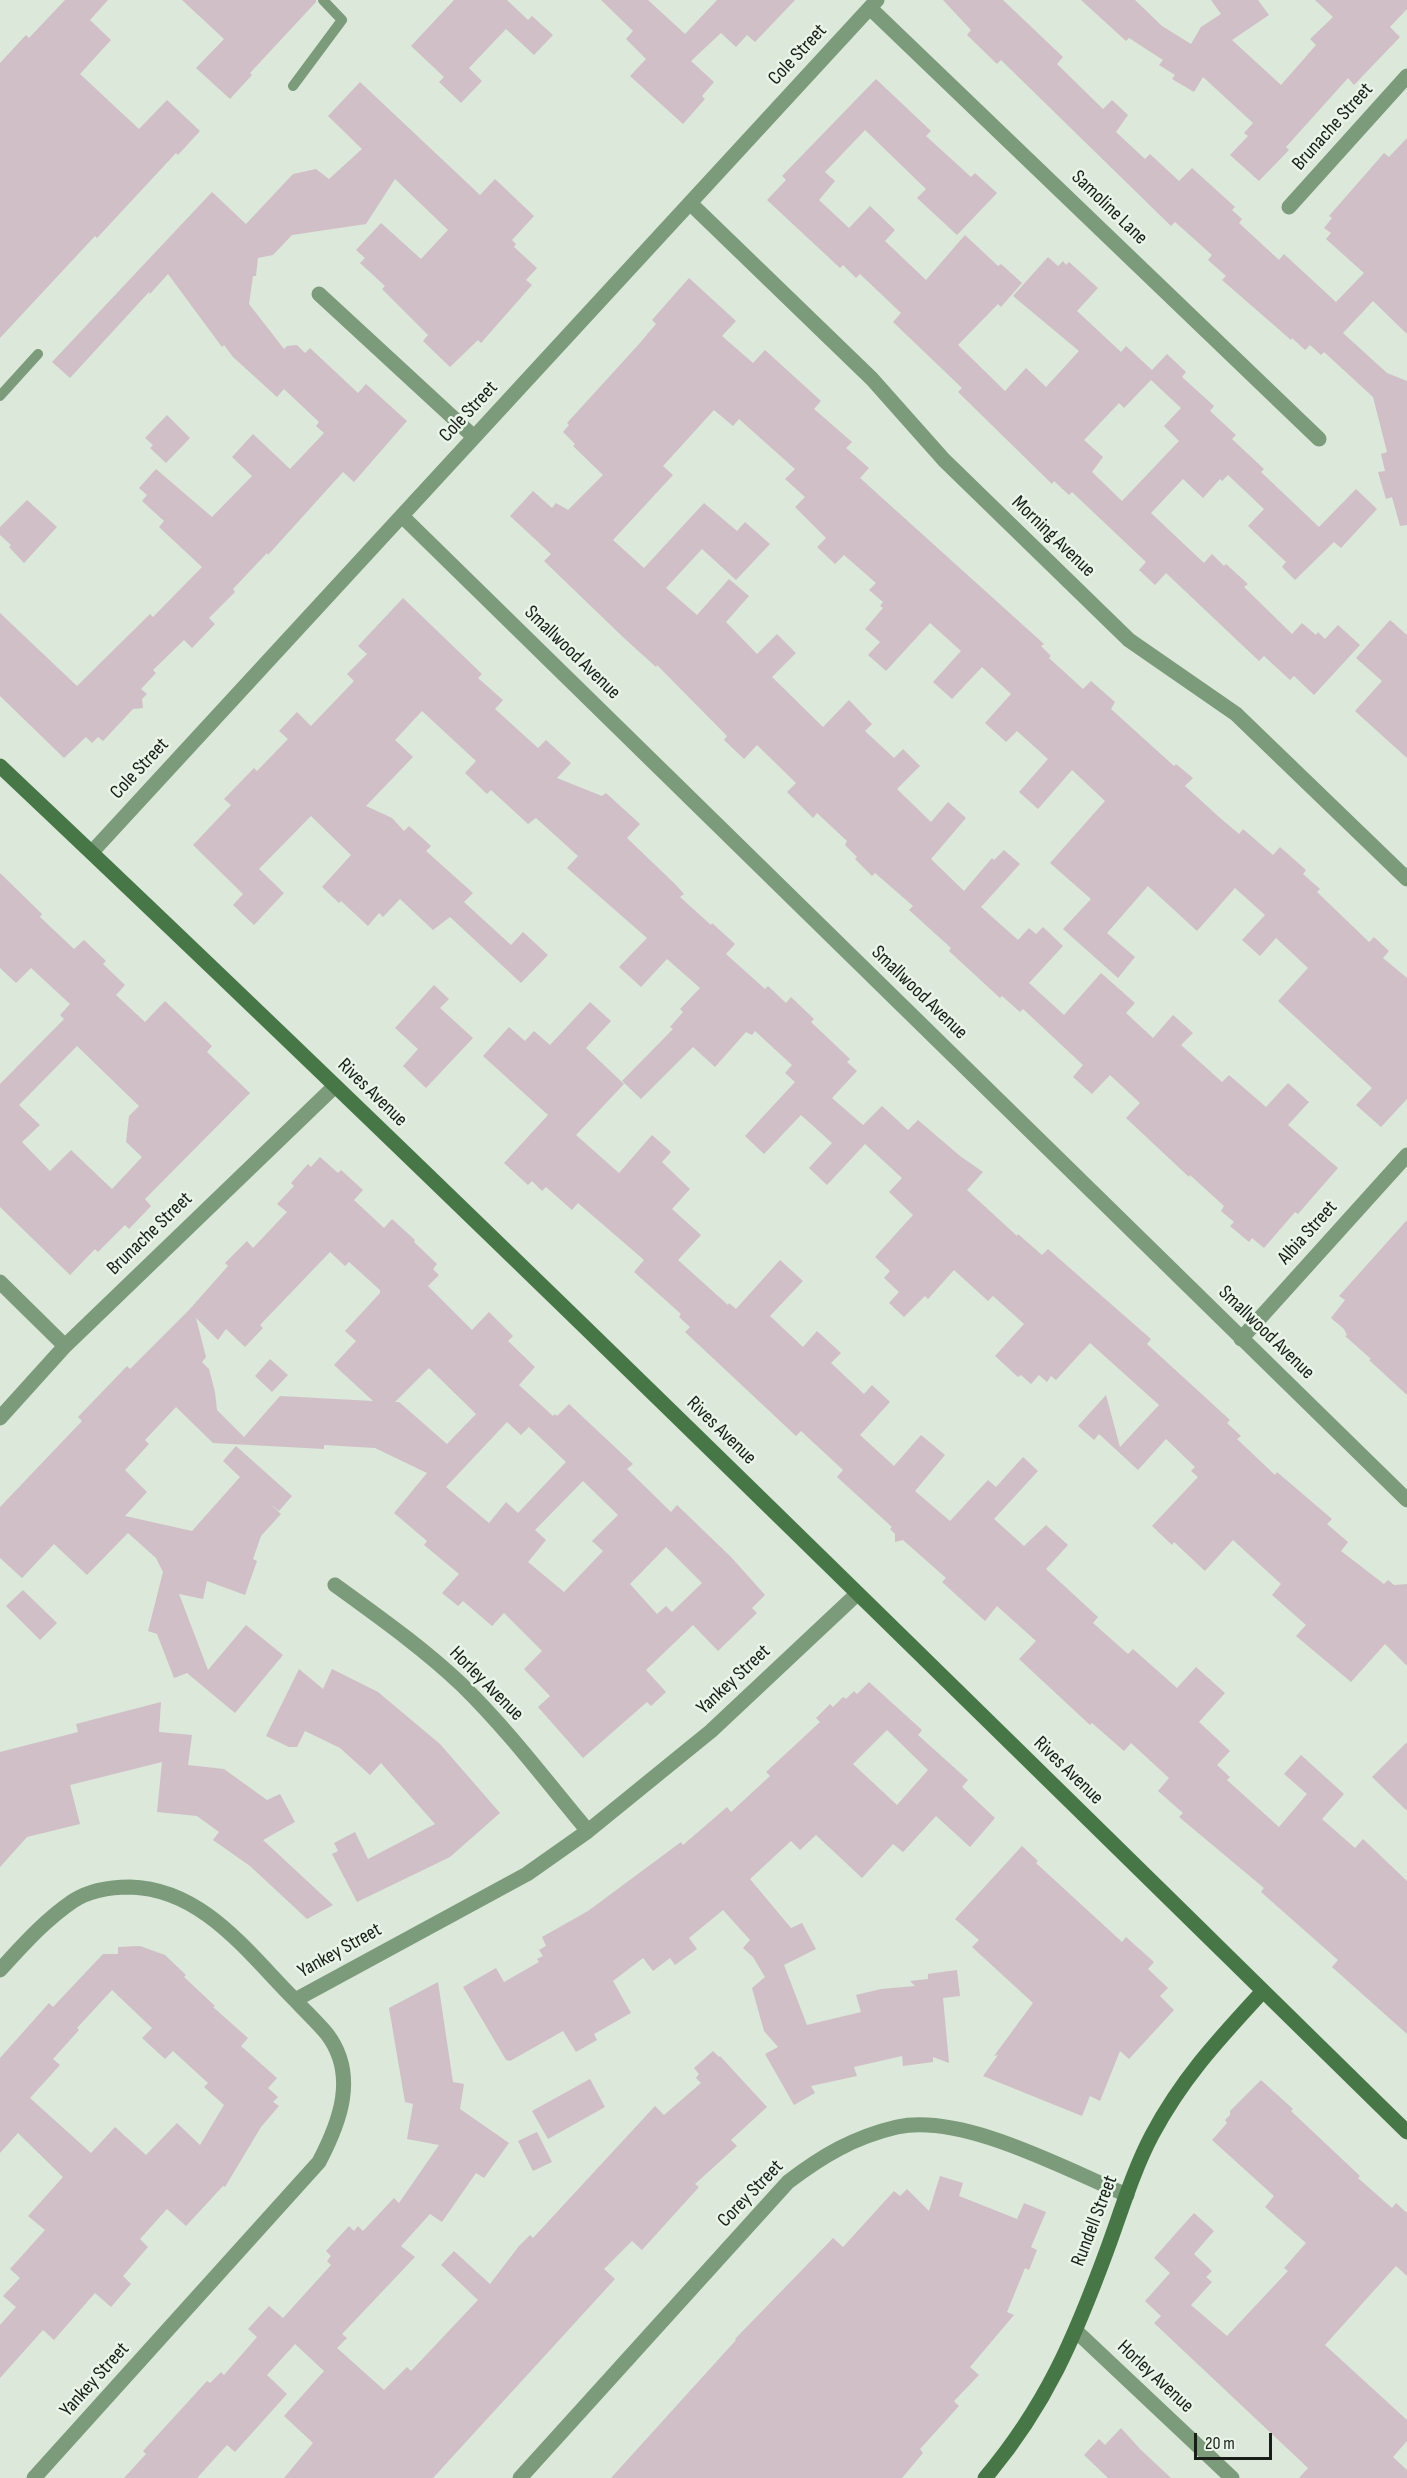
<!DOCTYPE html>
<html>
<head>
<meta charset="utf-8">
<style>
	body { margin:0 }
	#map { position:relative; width:1407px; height:2478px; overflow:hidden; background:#dbe8da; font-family:"Sofia Sans Condensed",sans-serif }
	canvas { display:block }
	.scale { position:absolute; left:1194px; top:2433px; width:78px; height:27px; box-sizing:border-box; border:3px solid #191e19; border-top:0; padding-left:8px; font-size:18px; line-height:21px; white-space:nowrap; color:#191e19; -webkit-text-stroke:4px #e8f5e8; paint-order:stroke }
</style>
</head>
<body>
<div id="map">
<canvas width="1407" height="2478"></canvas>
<div class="scale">20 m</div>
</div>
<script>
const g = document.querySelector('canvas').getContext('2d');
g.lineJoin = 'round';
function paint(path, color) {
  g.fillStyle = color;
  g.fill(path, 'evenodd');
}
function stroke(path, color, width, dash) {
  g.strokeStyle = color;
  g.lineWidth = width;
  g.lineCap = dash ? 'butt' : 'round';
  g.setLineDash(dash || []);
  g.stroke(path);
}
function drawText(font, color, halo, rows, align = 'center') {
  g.font = font + ' "Sofia Sans Condensed",sans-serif';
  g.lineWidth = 5;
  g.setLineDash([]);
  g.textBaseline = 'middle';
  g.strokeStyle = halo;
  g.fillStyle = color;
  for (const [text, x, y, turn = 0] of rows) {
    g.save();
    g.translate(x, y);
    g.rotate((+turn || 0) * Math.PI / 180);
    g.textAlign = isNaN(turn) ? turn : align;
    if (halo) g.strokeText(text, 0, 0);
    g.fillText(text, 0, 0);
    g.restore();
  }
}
const building = new Path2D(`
	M65 0H108L90 20 111 40 80 74 139 129 167 100 200 131 178 155 176 153 97 238 95 236 0 338V63L26 35 29 38Z
	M182 0H316V2L250 73 252 75 230 99 196 68 224 39Z
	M454 0H507L528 20 532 16 553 35 534 55 506 29 469 68 482 81 461 103 439 82 444 77 411 46Z
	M601 0H648L685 34 717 0H795L755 42 747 35 736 47 721 33 691 61 714 82 702 96 705 99 683 124 630 76 646 59 626 39 633 31Z
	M943 0H1003L1063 57 1057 64 1103 109 1112 100 1128 115 1116 132 1145 159 1150 154 1179 181 1192 168 1235 207 1232 210 1242 219 1239 223 1279 260 1284 254 1336 302 1364 273 1326 239 1331 233 1324 228 1332 218 1329 216 1384 153 1389 157 1407 138V334L1373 301 1343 333 1387 373 1407 381V525L1400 526 1392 497 1386 499 1378 472 1385 471 1381 454 1387 452 1373 397 1324 352 1321 355 1310 345 1305 350 1292 338 1291 340 1222 280 1226 276 1208 260 1212 255 1175 222 1171 226 1001 60 997 64 967 35 971 30Z
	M1081 0H1135L1162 26 1191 44 1201 27 1221 14 1211 0H1258L1269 15 1232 40 1281 85 1316 45 1310 39 1333 17 1315 0H1407V9L1390 27 1400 37 1354 85 1348 78 1286 147 1289 150 1259 181 1230 155 1248 136 1244 133 1253 123 1203 77 1194 92 1172 79 1175 75 1159 65 1163 60 1129 38 1126 41Z
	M876 79 931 131 926 136 971 177 975 173 997 193 957 235 917 198 926 189 865 130 825 172 835 181 819 200 849 228 870 206 895 230 885 241 926 280 965 235 998 266 1001 264 1022 283 1001 307 998 304 958 345 1005 391 1026 368 1046 387 1079 351 1013 296 1048 257 1058 266 1063 261 1066 265 1069 262 1098 288 1077 311 1121 352 1126 346 1152 370 1167 354 1186 372 1182 377 1214 406 1210 411 1236 435 1232 439 1264 469 1261 472 1319 527 1356 489 1377 509 1341 548 1334 542 1295 580 1282 567 1286 562 1248 526 1264 509 1228 475 1222 481 1220 479 1203 498 1183 479 1151 513 1204 563 1212 554 1224 566 1226 564 1248 584 1244 587 1292 634 1302 623 1316 635 1318 632 1325 639 1338 625 1360 645 1314 695 1294 676 1290 680 1264 656 1259 661 1166 573 1155 585 1139 570 1146 562 1072 492 1069 495 1054 481 1052 484 958 392 962 388 893 322 901 313 860 274 856 278 843 265 840 268 767 200 786 180 782 176ZM1151 380 1181 408 1164 426 1179 441 1122 501 1092 472 1103 457 1084 440 1119 403 1124 408Z
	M360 82 480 195 495 179 534 216 512 240 516 244 514 247 537 268 526 280 532 285 481 343 478 340 450 367 423 341 428 335 382 289 385 286 360 263 365 258 356 250 381 223 421 259 448 230 395 179 366 224 292 235 273 255 258 258 256 276H253L249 304 284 349 287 346 297 345 305 353 310 348 358 393 366 384 407 421 354 482 343 472 268 555 267 553 233 589 235 592 209 618 215 624 192 648 184 640 153 670 156 673 141 689 147 694 142 699 143 708 133 709 103 741 98 737 92 743 86 737 64 758 0 696V613L77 686 150 614 153 617 202 567 159 527 164 521 142 501 147 495 139 488 156 469 212 517 252 476 232 457 253 434 290 469 324 433 316 426 319 422 284 389 277 397 233 357 224 345 222 347 168 274 150 294 149 292 70 378 52 362 212 192 246 224 293 174 316 169 329 179 362 149 328 116Z
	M689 278 736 321 722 336 753 363 765 350 821 401 814 409 852 442 846 448 869 468 860 478 1044 644 1041 646 1051 656 1049 658 1083 689 1091 681 1115 702 1111 709 1174 766 1176 764 1193 778 1185 786 1219 817 1239 834 1243 829 1273 855 1280 847 1306 870 1303 874 1320 889 1317 892 1369 942 1374 937 1389 951 1383 958 1407 978V1099L1381 1127 1356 1105 1372 1088 1278 1001 1308 968 1276 938 1260 956 1242 940 1265 915 1235 888 1197 931 1148 886 1107 933 1135 957 1118 978 1063 929 1091 899 1050 863 1105 801 1072 770 1038 809 1019 792 1048 759 1017 731 1006 742 985 723 1011 694 982 667 952 699 933 682 961 651 930 623 886 671 868 655 880 642 865 629 883 608 880 606 883 602 869 590 876 583 844 555 835 564 817 547 826 538 795 507 805 497 785 479 795 469 739 419 733 426 714 410 663 466 673 475 613 540 644 568 704 503 737 531 745 522 770 544 736 580 702 549 666 588 697 615 729 579 749 596 726 622 757 654 777 634 796 653 772 677 823 727 849 700 872 724 865 731 894 758 903 749 920 766 897 789 931 822 948 802 966 818 931 859 964 891 992 858 994 860 1004 850 1020 864 981 907 1018 940 1029 928 1036 934 1043 927 1063 946 1029 983 1064 1015 1101 973 1135 1003 1126 1013 1153 1038 1173 1015 1193 1033 1181 1045 1222 1082 1229 1075 1266 1107 1288 1083 1309 1102 1288 1125 1338 1168 1298 1214 1295 1212 1264 1248 1252 1238 1249 1242 1230 1226 1234 1222 1221 1211 1224 1206 1190 1175 1189 1177 1126 1118 1140 1103 1110 1075 1092 1094 1073 1077 1083 1065 1023 1009 1020 1012 1002 996 1000 998 949 951 951 948 909 910 913 906 875 873 872 876 855 859 857 857 845 845 847 841 817 813 813 818 787 792 796 783 757 745 744 759 724 740 727 736 657 665 656 667 625 639 544 561 551 554 510 516 533 491 552 508 556 503 568 510 603 475 573 446 575 444 563 432 569 425 567 423 639 344 656 324 652 320Z
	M167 415 190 438 166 463 150 448 153 445 145 438Z
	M27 500 57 527 24 563 9 547 11 545 0 535V527Z
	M403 598 482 674 478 678 503 700 495 709 538 748 546 740 571 763 557 778 602 796 606 793 640 824 627 838 675 884 684 894 680 897 711 925 712 923 735 944 726 954 765 989 768 986 786 1003 791 997 814 1019 811 1022 850 1059 847 1062 857 1071 832 1098 863 1125 882 1106 908 1130 918 1120 960 1156 983 1172 967 1190 1017 1236 1018 1234 1042 1255 1048 1249 1151 1339 1147 1344 1230 1420 1227 1423 1241 1436 1237 1439 1275 1475 1277 1472 1332 1519 1327 1524 1348 1542 1341 1551 1384 1584 1388 1580 1394 1585 1407 1584V1666L1385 1644 1351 1682 1296 1636 1306 1625 1272 1595 1281 1584 1233 1540 1205 1571 1174 1542 1172 1545 1152 1526 1198 1477 1191 1471 1195 1467 1166 1439 1138 1470 1099 1434 1094 1440 1078 1426 1106 1395 1120 1447 1159 1405 1090 1343 1056 1380 1051 1376 1047 1382 1039 1375 1031 1384 1021 1375 1018 1377 995 1356 1024 1324 993 1296 988 1301 954 1270 928 1299 925 1296 904 1317 889 1303 899 1292 884 1278 890 1271 875 1257 913 1215 889 1192 902 1178 865 1144 827 1185 809 1168 832 1143 801 1115 764 1154 745 1136 795 1082 785 1073 792 1065 755 1031 752 1035 746 1032 715 1067 693 1047 641 1099 622 1081 673 1029 670 1027 683 1012 680 1009 700 988 667 959 641 987 619 967 647 938 567 868 578 856 536 818 528 824 491 790 487 794 465 773 476 761 422 711 395 740 413 757 366 806 392 818 404 831 409 826 431 846 426 851 473 893 464 902 511 945 523 932 548 955 521 983 450 917 433 930 400 899 383 917 379 913 368 926 341 901 339 903 322 887 351 855 311 816 259 869 284 893 254 925 233 905 243 894 193 845 231 805 224 799 254 768 257 771 288 739 279 731 297 712 311 726 354 681 347 674 367 654 358 646Z
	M1390 620 1407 635V758L1355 711 1382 681 1356 658Z
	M0 873 42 914 40 917 74 949 84 940 106 961 103 964 125 985 116 995 145 1022 165 1001 212 1046 207 1052 250 1093 145 1199 151 1206 129 1229 125 1225 98 1252 95 1249 70 1275 0 1207V1084L64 1019 60 1015 70 1004 31 968 16 983 0 968ZM77 1046 139 1106 129 1116 126 1142 142 1157 112 1189 71 1150 50 1171 22 1142 40 1125 19 1105Z
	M434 985 449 999 440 1008 473 1038 426 1088 403 1066 418 1049 395 1028Z
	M590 1002 611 1021 586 1048 624 1084 576 1135 619 1173 652 1135 671 1152 662 1162 690 1189 672 1209 701 1235 678 1260 728 1305 729 1303 736 1309 780 1260 803 1281 770 1316 803 1347 817 1331 841 1353 831 1363 864 1394 872 1385 890 1402 860 1435 894 1466 921 1435 945 1455 915 1491 950 1521 988 1480 996 1487 1023 1457 1038 1471 994 1519 1024 1546 1046 1525 1068 1545 1046 1569 1098 1617 1093 1623 1128 1654 1133 1649 1177 1688 1196 1667 1225 1693 1199 1722 1230 1751 1217 1765 1230 1777 1227 1780 1279 1827 1307 1794 1284 1774 1301 1755 1344 1794 1322 1819 1355 1848 1363 1839 1407 1881V2034L1332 1967 1338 1960 1261 1892 1264 1888 1179 1817 1183 1813 1158 1791 1169 1778 1131 1743 1124 1751 1092 1723 1090 1725 1019 1659 1036 1641 997 1606 985 1621 942 1582 946 1578 903 1540 895 1542V1534L890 1529 892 1527 837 1477 843 1470 801 1431 796 1436 685 1332 690 1327 679 1317 681 1314 634 1272 644 1260 578 1203 572 1210 546 1187 542 1191 532 1181 528 1185 504 1163 548 1115 483 1056 509 1027 525 1041 534 1031 550 1045Z
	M320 1157 338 1173 341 1170 363 1190 354 1200 384 1228 392 1219 415 1240 414 1242 437 1264 433 1269 439 1275 428 1286 472 1330 489 1312 513 1336 508 1341 535 1367 519 1385 553 1416 555 1414 557 1416 569 1404 633 1464 627 1469 671 1512 677 1505 731 1557 765 1595 752 1608 757 1613 718 1651 693 1625 646 1670 666 1692 651 1706 647 1702 583 1758 538 1707 550 1696 524 1669 542 1651 504 1613 492 1626 463 1601 458 1606 442 1593 459 1574 424 1545 427 1541 394 1513 427 1473 375 1448 324 1445V1449L213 1443 176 1407 145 1440 149 1444 125 1470 147 1492 125 1516 192 1531 240 1477 223 1461 236 1446 292 1496 279 1511 270 1504 281 1514 261 1536 253 1559 257 1561 245 1595 207 1581 203 1599 179 1594 208 1670 246 1625 283 1655 235 1713 187 1673 174 1678 157 1634 148 1631 163 1572 156 1558 128 1533 87 1575 54 1544 22 1578 0 1558V1507L82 1421 78 1417 127 1366 130 1369 189 1310 228 1266 225 1263 247 1241 253 1248 287 1212 277 1204 294 1186 291 1183 308 1164 311 1167ZM330 1252 345 1266 349 1262 380 1290V1293L345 1331 356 1341 334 1365 373 1401 280 1396 244 1437 217 1410 215 1392 209 1369 202 1362 206 1357 196 1318 218 1340 226 1329 245 1347 263 1328 260 1325ZM429 1368 476 1414 447 1444 399 1402H395ZM507 1422 521 1435 529 1427 566 1462 518 1513 506 1502 489 1523 446 1487ZM583 1481 618 1515 592 1541 603 1551 564 1592 528 1562 546 1540 535 1530ZM666 1547 702 1583 672 1612 666 1606 657 1614 630 1584Z
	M1407 1220V1395L1369 1360 1371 1359 1345 1336 1347 1335 1344 1329 1331 1318 1345 1300 1339 1296Z
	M270 1359 288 1375 272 1392 255 1376Z
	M23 1590 57 1623 40 1640 6 1606Z
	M299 1669 323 1689 332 1669 378 1692 440 1744 500 1813 450 1857 357 1902 332 1854 338 1851 334 1843 355 1832 368 1859 435 1824 381 1763 370 1775 340 1748 305 1731 297 1747H289L266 1736Z
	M869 1682 922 1730 918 1735 968 1780 962 1787 995 1818 970 1847 936 1816 903 1852 893 1844 862 1878 816 1835 800 1850 791 1841 750 1879 791 1928 802 1923 816 1949 784 1965 807 2025 861 2012 856 1995 881 1989 915 1986 910 1981 928 1979V1974L934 1973 957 1970 960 1996 943 1998 949 2063 933 2057V2062L903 2066 902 2056 854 2067 857 2076 811 2086 815 2093 794 2105 765 2054 778 2047 764 2031 752 1988 765 1977 753 1957 743 1948 750 1940 723 1910 689 1938 697 1949 675 1965 670 1958 653 1971 643 1958 613 1981 631 2013 594 2034 597 2040 576 2052 563 2031 510 2061 506 2060 463 1987 496 1968 504 1982 539 1962 537 1959 543 1956 539 1950 546 1946 542 1937 588 1911 681 1842 683 1845 727 1807 731 1812 770 1776 766 1772 820 1722 816 1718 830 1704 833 1707 843 1697 846 1699 854 1691 857 1694ZM887 1730 928 1770 897 1805 853 1764Z
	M161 1702 159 1732 192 1735 188 1765 224 1769 267 1800 280 1794 295 1822 263 1840 333 1905 307 1919 250 1866 213 1840 219 1832 197 1816 157 1812 162 1762 70 1785 80 1824 27 1837 0 1867V1752L78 1732 76 1724Z
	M1407 1742V1811L1372 1777Z
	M1022 1846 1038 1861 1036 1863 1122 1942 1126 1937 1154 1962 1148 1969 1168 1988 1160 1996 1174 2010 1129 2059 1120 2051 1100 2101 1090 2096 1082 2116 983 2076 998 2055 994 2056 1033 2003 972 1947 979 1940 955 1919Z
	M140 1946 165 1955 186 1975 184 1977 215 2006 213 2007 248 2038 241 2046 277 2078 268 2088 278 2097 273 2102 279 2106 261 2127 225 2187 223 2186 186 2226 167 2209 140 2239 148 2247 123 2276 131 2284 111 2307 95 2293 54 2340 43 2330 0 2378V2325L16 2307 3 2296 20 2278 10 2269 45 2230 28 2216 63 2177 18 2133 0 2153V2058L49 2003 53 2007 103 1954H118V1947ZM112 1990 152 2028 142 2038 165 2059 173 2051 208 2083 204 2087 224 2105 200 2145 177 2123 146 2155 115 2127 91 2153 30 2098 60 2065 53 2059 79 2030 77 2028Z
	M438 1982 453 2082 464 2084 460 2109 509 2143 484 2178 476 2173 442 2222 430 2214 401 2246 415 2257 342 2334 347 2338 337 2348 384 2390 407 2367 411 2371 478 2300 441 2265 454 2251 490 2284 519 2246 530 2235 533 2238 655 2106 664 2115 701 2083 696 2078 699 2074 694 2068 713 2051 719 2057 720 2056 767 2107 731 2140 737 2146 695 2184 699 2187 642 2250 632 2241 604 2269 615 2279 433 2478H284L313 2443 284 2416 324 2371 295 2344 267 2375 287 2394 235 2452 227 2445 197 2478H124L146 2454 143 2451 207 2381 210 2383 221 2372 224 2375 257 2337 248 2329 269 2306 283 2318 331 2265 327 2261 331 2256 326 2251 349 2226 354 2231 358 2226 363 2231 394 2198 399 2203 439 2145 407 2139 413 2104 405 2102 389 2008Z
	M590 2079 605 2107 548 2139 532 2111Z
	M1261 2080 1293 2109 1291 2111 1360 2176 1358 2178 1392 2208 1396 2203 1407 2213V2276L1396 2266 1325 2345 1407 2420V2441L1393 2457 1407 2470V2478H1299L1308 2468 1154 2323 1161 2316 1145 2301 1170 2273 1154 2258 1194 2213 1214 2231 1194 2254 1212 2271 1206 2277 1212 2282 1191 2305 1227 2336 1288 2271 1284 2268 1306 2243 1265 2207 1274 2196 1212 2140 1227 2123 1225 2120 1230 2115V2111Z
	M537 2132 552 2162 533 2171 518 2141Z
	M940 2176 963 2183 959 2196 1017 2219 1024 2203 1046 2212 1031 2247 1037 2250 1029 2270 1025 2268 1007 2312 1014 2315 970 2367 979 2375 954 2401 959 2406 920 2449 923 2453 902 2478H611L736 2340 735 2339 833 2238 843 2247 894 2191 900 2196 907 2189 929 2211Z
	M1121 2428 1140 2449 1171 2478H1108L1084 2455 1099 2439 1105 2445Z`);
const lane = new Path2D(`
	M293 86 342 20 323 0
	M0 396 38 354`);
const street = new Path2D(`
	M870 8 1319 439
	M690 203 872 379 944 460 1129 640 1236 714 1407 879
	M1289 207 1407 76
	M319 294 474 437
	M402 516 1407 1500
	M92 852 877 0
	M0 1282 65 1346
	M1241 1339 1407 1155
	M0 1418 65 1346 335 1086
	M335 1585C379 1617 423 1648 462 1685 508 1730 547 1782 588 1831
	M0 1970C23 1945 45 1920 73 1901 90 1890 110 1887 130 1887 203 1889 247 1952 295 2000
	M1076 2331 1232 2478
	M34 2478 319 2162C340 2122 358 2075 327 2034 317 2022 305 2011 295 2000L527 1874 588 1831 711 1731 857 1594
	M520 2478 788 2182C822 2156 854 2137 897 2127 963 2113 1065 2169 1127 2195`);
const secondary = new Path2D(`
	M0 766C475 1215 940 1674 1407 2132
	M985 2478C1046 2406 1075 2337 1107 2250 1121 2212 1133 2171 1152 2135 1183 2077 1219 2039 1263 1991`);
const streetNames = [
	["Cole Street",798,55,-47],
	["Brunache Street",1333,127,-48],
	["Samoline Lane",1109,208,44],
	["Cole Street",469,412,-47],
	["Morning Avenue",1053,537,44],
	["Smallwood Avenue",572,653,44],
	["Cole Street",140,769,-47],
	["Smallwood Avenue",919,993,44],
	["Rives Avenue",372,1093,44],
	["Albia Street",1308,1233,-48],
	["Brunache Street",150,1234,-44],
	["Smallwood Avenue",1266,1333,44],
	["Rives Avenue",721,1431,44],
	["Yankey Street",734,1680,-43],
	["Horley Avenue",486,1684,45],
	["Rives Avenue",1068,1771,44],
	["Yankey Street",340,1951,-29],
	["Corey Street",751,2194,-46],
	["Rundell Street",1095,2221,-69],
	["Horley Avenue",1155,2377,43],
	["Yankey Street",95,2380,-48]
];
paint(building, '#d0bfc7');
stroke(lane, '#7b9b7a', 10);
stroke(street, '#7b9b7a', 15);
stroke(secondary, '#477747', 15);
drawText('20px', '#191e19', '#e8f5e8', streetNames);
</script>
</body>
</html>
